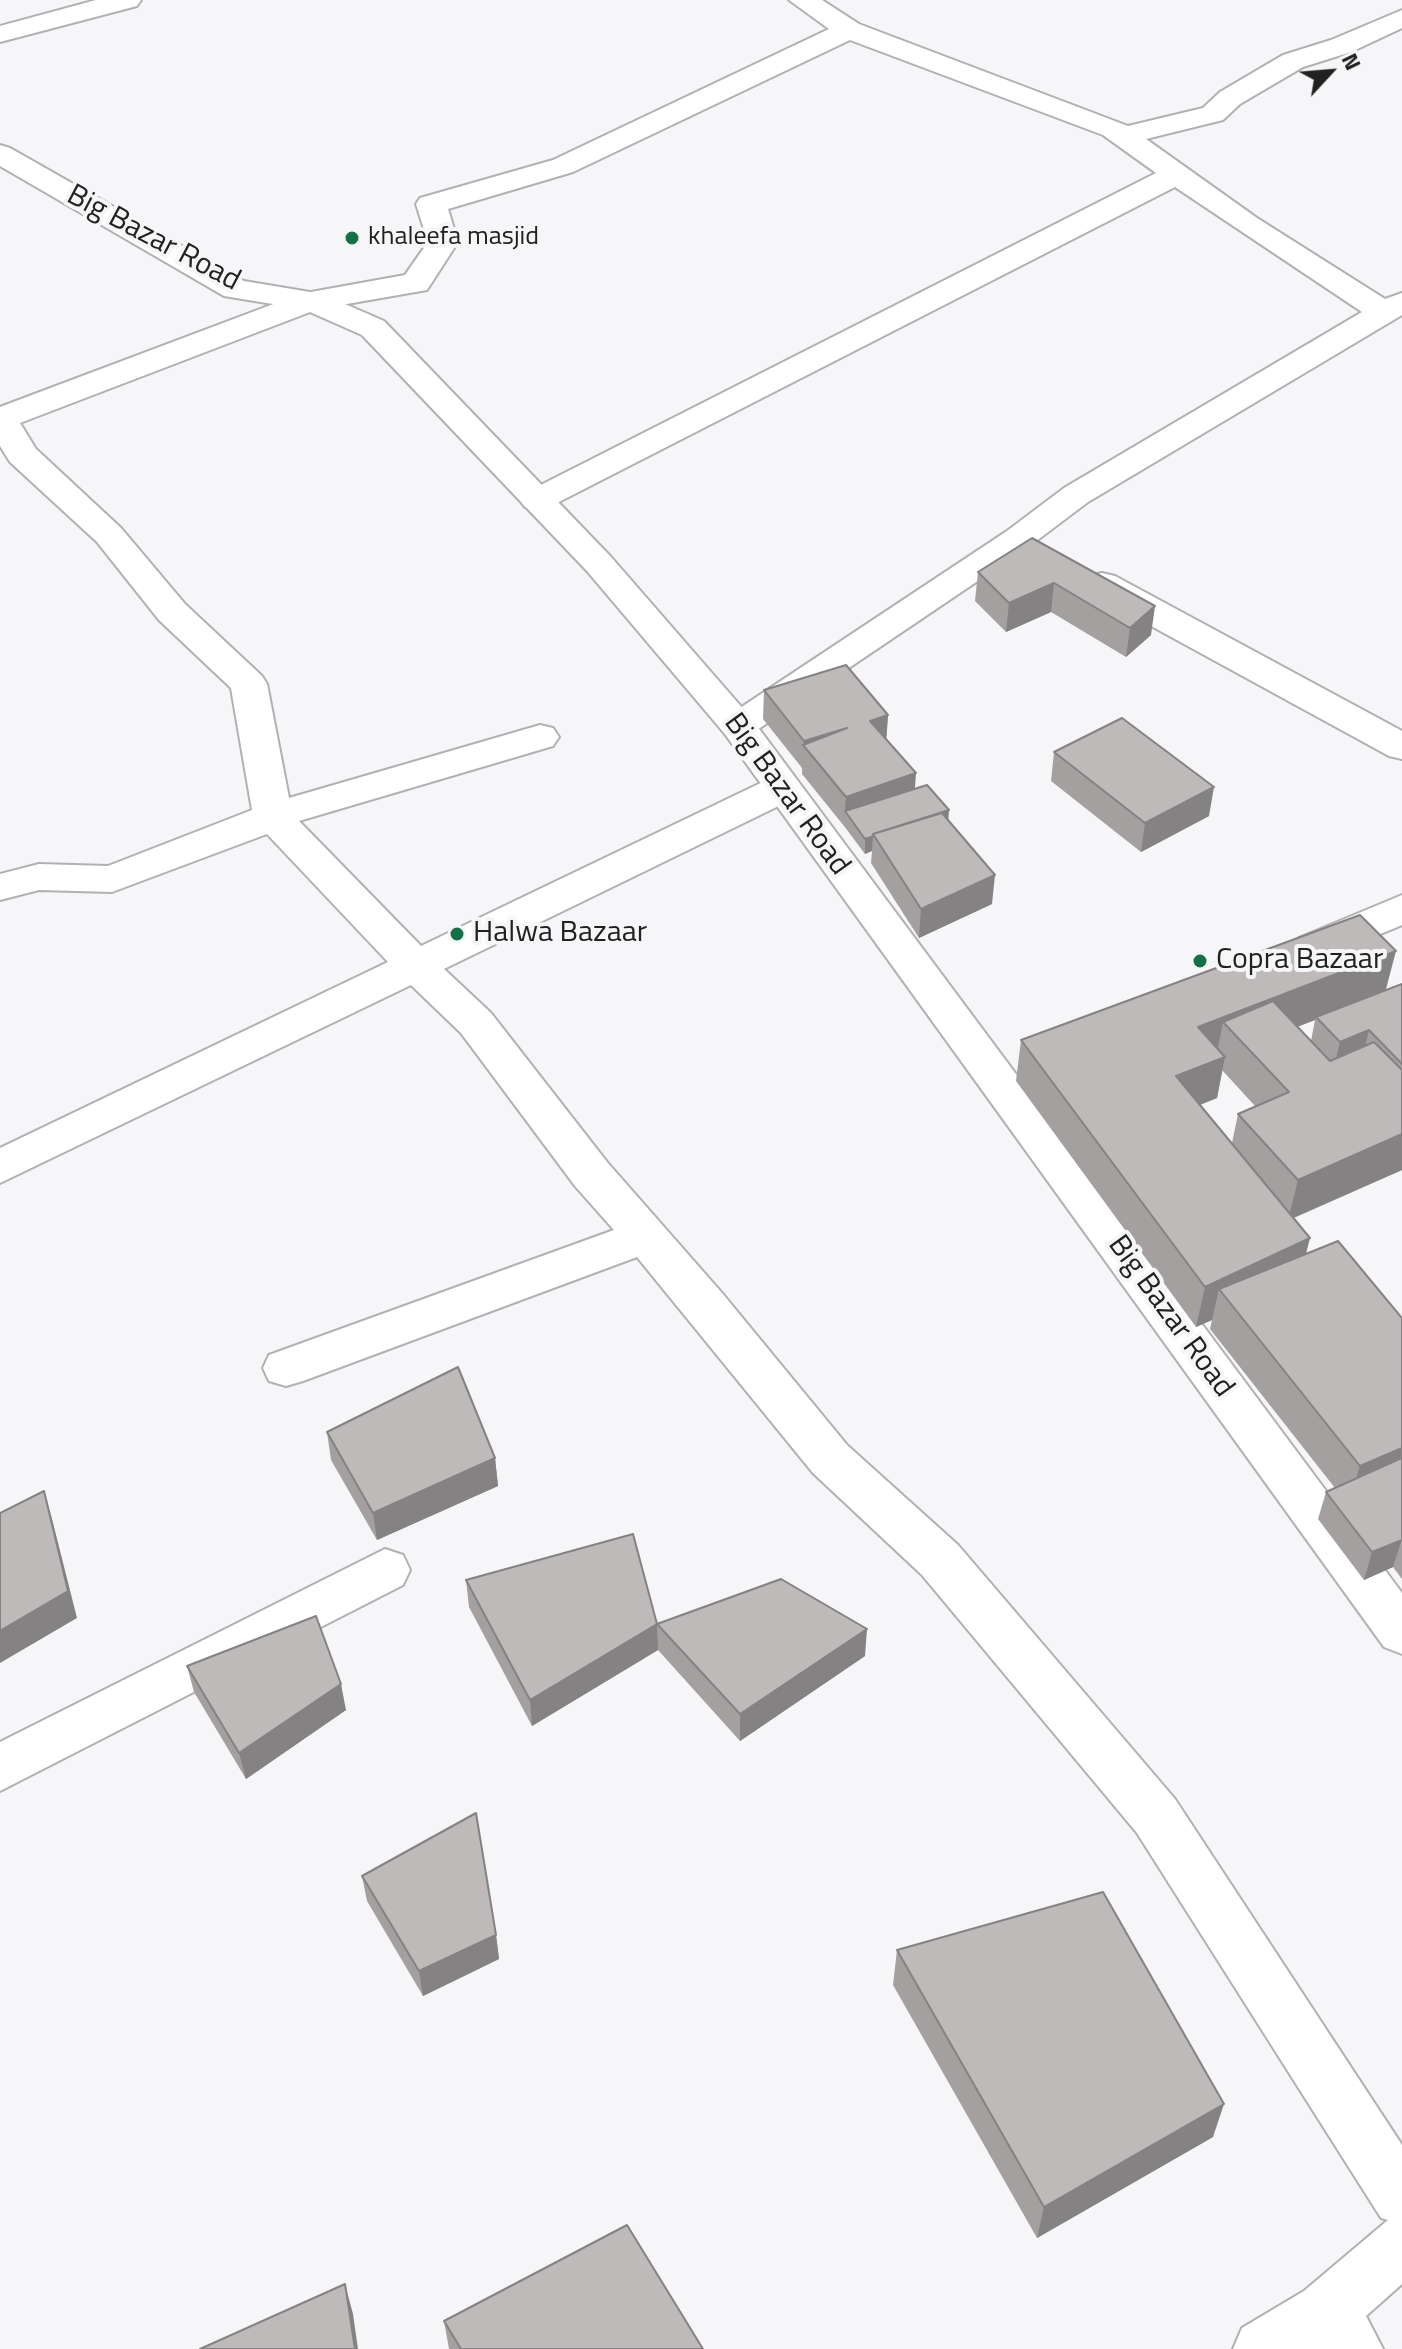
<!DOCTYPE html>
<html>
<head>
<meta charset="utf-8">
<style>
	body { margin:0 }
	#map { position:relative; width:1402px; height:2349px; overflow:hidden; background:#f6f6f8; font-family:"Titillium Web",sans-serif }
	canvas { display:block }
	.north { position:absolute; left:1290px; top:32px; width:80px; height:80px; -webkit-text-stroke:6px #f6f6f8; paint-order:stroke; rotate:64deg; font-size:22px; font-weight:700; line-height:32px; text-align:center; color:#212122 }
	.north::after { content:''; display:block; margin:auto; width:28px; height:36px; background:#212122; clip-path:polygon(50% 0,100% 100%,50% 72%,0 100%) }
</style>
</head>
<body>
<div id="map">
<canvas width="1402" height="2349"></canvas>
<div class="north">N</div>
</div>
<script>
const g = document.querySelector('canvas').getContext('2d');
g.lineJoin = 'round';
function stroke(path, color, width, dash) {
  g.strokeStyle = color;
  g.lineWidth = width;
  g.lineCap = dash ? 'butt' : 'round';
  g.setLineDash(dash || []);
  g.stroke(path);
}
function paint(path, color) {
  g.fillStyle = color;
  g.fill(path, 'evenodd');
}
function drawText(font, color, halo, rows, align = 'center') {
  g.font = font + ' "Titillium Web",sans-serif';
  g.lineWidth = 8;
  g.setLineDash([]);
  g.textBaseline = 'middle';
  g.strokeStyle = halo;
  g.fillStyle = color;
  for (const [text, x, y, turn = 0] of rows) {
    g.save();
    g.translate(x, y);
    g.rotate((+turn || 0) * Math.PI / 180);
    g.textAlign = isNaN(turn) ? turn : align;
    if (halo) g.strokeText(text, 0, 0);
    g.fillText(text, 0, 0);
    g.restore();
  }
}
const street = new Path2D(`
	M789 0H822L859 24 1128 126 1203 108 1220 92 1283 55 1331 40 1402 10V28L1351 52 1303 67 1240 104 1223 120 1146 139 1257 218 1385 299 1402 293V315L1088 502 1031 545 751 734 738 738 725 734 719 726 725 718 1007 531 1064 488 1362 312 1175 187 549 507 537 510 525 507 520 500 525 493 1156 173 1103 135 850 40 573 172 448 209 458 242 427 290 318 309 20 423 36 449 121 528 185 604 262 676 267 684 289 798 540 725 553 728 559 737 553 746 299 821 421 946 767 780 781 776 795 780 800 789 795 798 444 969 491 1013 607 1162 722 1293 847 1445 958 1545 1175 1799 1402 2145V2284L1366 2316 1383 2349H1233L1242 2328 1304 2291 1388 2220 1381 2218 1137 1833 922 1575 813 1473 637 1257 303 1381 286 1386 269 1381 263 1368 269 1355 614 1230 575 1186 461 1033 411 985 0 1183V1148L388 962 267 834 112 892 39 890 0 900V874L39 864 108 866 252 810 231 688 159 620 97 542 10 462 0 446V407L300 294 405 275 428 242 416 204 420 198 553 160 829 29Z
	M1102 573 1115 576 1402 731V759L1389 756 1089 592 1084 584 1089 576Z
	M1402 895V925L1313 962 1299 958 1293 948 1299 938Z
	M385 1549 403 1555 410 1570 403 1585 0 1791V1742Z`);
const secondary = new Path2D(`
	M96 0H141L137 6 0 42V26Z
	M0 145 10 148 244 281 322 294 384 321 611 557 751 718 1402 1593V1654L1384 1647 725 734 587 571 362 335 303 309 224 296 0 166Z`);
const wall = new Path2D(`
	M1032 538 1151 635 1126 657 1051 612 1006 632 975 601 978 572Z
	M764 690 888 715 886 739 915 789 948 821 992 904 919 938 871 863 872 851 865 854 844 826 802 774V768L763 719Z
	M1054 752 1209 816 1141 852 1051 781Z
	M1402 984V1170L1294 1218 1306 1254 1402 1318V1579L1393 1567 1364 1580 1318 1519 1326 1492 1335 1488 1210 1329 1212 1320 1196 1327 1016 1081 1021 1040 1386 990ZM1315 1020 1311 1041 1297 1027ZM1222 1070 1255 1106 1238 1114 1232 1143 1200 1105 1217 1098Z
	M327 1432 495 1458 498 1486 377 1540 331 1460Z
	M466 1580 657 1624 865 1656 740 1741 658 1650 532 1726 469 1607Z
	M187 1666 346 1710 246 1779 194 1692Z
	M362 1876 496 1935 499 1959 423 1996 367 1901Z
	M897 1950 1213 2137 1037 2238 893 1985Z
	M444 2321 703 2349H449Z`);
const shadedWall = new Path2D(`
	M1054 583 1051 612 1006 632 1009 603Z
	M1155 606 1151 635 1126 657 1130 628Z
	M888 715 886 744 870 721Z
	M847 728 803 746 804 741Z
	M916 773 914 802 845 811 846 797Z
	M1214 787 1209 816 1141 852 1145 823Z
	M949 810 948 825 874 836Z
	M873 836 872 851 865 854V839Z
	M995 875 992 904 919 938 921 909Z
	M1396 951 1385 993 1316 1017 1315 1020 1246 1046 1223 1022 1216 1058 1198 1027Z
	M1369 1030 1359 1071 1330 1083 1340 1042Z
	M1225 1057 1217 1098 1169 1117 1176 1076Z
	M1402 1134V1170L1288 1220 1298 1180Z
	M1310 1238 1300 1278 1219 1289 1212 1320 1196 1327 1205 1287Z
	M1402 1448V1482L1348 1505 1360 1466Z
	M495 1458 498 1486 377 1540 373 1513Z
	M44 1491 52 1519 77 1618 0 1663V1631Z
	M1402 1539 1393 1567 1364 1580 1372 1552Z
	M657 1624 658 1650 532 1726 530 1700Z
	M867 1629 865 1656 740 1741V1714Z
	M341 1684 346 1710 246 1779 239 1753Z
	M496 1935 499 1959 423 1996 419 1971Z
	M1224 2104 1213 2137 1037 2238 1044 2207Z
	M345 2284 353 2314 358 2349H355Z`);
const building = new Path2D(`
	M1032 538 1155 606 1130 628 1054 583 1009 603 978 572Z
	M846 665 888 715 870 721 916 773 846 797 803 745 847 728 804 741 764 690Z
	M1122 718 1214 787 1145 823 1054 752Z
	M927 785 949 810 873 834 874 836 865 839 845 811Z
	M942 813 995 875 921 909 873 834Z
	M1360 915 1396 951 1198 1027 1225 1057 1176 1076 1310 1238 1205 1287 1021 1040Z
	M1402 984V1064L1369 1030 1340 1042 1316 1017Z
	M1273 1001 1330 1061 1374 1042 1402 1070V1134L1298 1180 1238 1114 1289 1092 1223 1022Z
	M1338 1241 1402 1318V1448L1360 1466 1219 1289Z
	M458 1367 495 1458 373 1513 327 1432Z
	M1402 1458V1540L1372 1552 1326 1492Z
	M44 1491 68 1591 0 1631V1513Z
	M633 1534 657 1624 530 1700 466 1580Z
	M781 1579 867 1629 740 1714 657 1624Z
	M316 1616 341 1684 239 1753 187 1666Z
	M476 1813 496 1935 419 1971 362 1876Z
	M1103 1892 1224 2104 1044 2207 897 1950Z
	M627 2225 703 2349H461L444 2321Z
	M345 2284 355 2349H200Z`);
const markers = [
	[352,238,8,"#127146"],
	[457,934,8,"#127146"],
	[1200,961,8,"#127146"]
];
const farPoinames = [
	["khaleefa masjid",368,238]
];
const streetNames = [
	["Big Bazar Road",153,239,28],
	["Big Bazar Road",786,795,54],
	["Big Bazar Road",1170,1317,54]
];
const poiNames = [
	["Halwa Bazaar",473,934],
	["Copra Bazaar",1216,961]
];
stroke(street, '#b1b1b4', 4);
stroke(secondary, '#b1b1b4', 4);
paint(street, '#fff');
paint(secondary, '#fff');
paint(wall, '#a3a09f');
paint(shadedWall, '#848282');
paint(building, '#bdbab9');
stroke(building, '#848282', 2);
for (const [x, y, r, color] of markers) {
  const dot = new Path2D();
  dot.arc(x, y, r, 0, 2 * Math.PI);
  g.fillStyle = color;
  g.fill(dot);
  stroke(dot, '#f6f6f8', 3);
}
drawText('26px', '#212122', '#f6f6f8', farPoinames, 'left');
drawText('30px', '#212122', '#f6f6f8', streetNames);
drawText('30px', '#212122', '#f6f6f8', poiNames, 'left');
</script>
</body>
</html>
